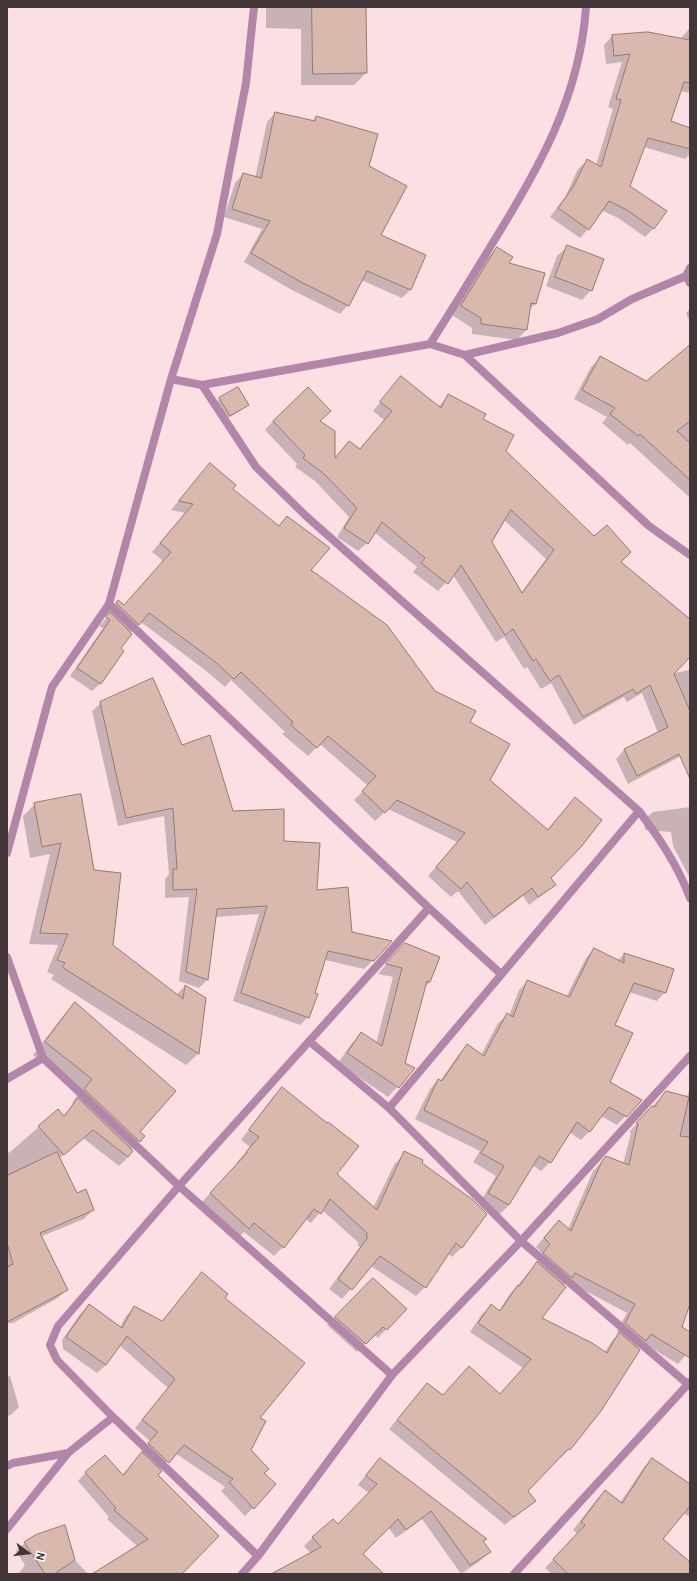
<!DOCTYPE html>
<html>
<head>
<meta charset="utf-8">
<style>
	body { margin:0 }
	#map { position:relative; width:697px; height:1581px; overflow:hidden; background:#fcdfe3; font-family:Overpass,sans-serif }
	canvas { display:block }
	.frame { position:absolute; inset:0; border:8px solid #443638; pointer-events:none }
	.north { position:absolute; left:8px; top:1533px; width:40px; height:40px; -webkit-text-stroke:3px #fff; paint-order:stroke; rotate:105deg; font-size:11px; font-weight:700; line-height:16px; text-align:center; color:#443638 }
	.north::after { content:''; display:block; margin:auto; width:14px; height:18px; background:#443638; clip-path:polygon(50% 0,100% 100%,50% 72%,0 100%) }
</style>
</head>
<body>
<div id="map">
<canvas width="697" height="1581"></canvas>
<div class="frame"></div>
<div class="north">N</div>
</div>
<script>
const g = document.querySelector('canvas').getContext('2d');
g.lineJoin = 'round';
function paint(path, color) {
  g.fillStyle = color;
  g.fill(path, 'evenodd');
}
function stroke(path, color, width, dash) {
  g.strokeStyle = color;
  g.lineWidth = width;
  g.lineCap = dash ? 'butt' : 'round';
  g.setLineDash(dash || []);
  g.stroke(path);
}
const shadow = new Path2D(`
	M266 7H365L366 73 354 85H301V29L266 28Z
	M690 28V93L680 91 670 122 690 129V154L685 159 644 147 629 186 666 211 653 229 645 237 618 218 601 210 588 229 580 238 550 217 565 197 578 169 587 161 596 165 613 109 608 107 622 62 606 64 604 45 612 36 680 39Z
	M275 113 312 121 316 117 368 166 380 236 425 255 410 290 402 298 361 280 348 305 340 314 290 289 244 262 262 229 224 217 235 183 243 174 255 178 267 122Z
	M567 247 591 290 582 300 546 286 557 256Z
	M497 248 508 264 544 274 535 304 529 310 526 330 517 340 472 334V328L452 315 487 258Z
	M690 309V322L686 313Z
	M690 347V498L630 443 628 445 602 423 607 417 574 399 591 367 600 358 646 382Z
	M401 377 438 407 449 395 482 419 504 451 620 562 676 628 690 616V655L674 673 690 670V760L687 753 628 784 616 759 624 750 658 733 642 693 627 702 624 697 574 725 551 683 541 689 527 667 524 669 504 637 496 642 453 575 438 591 413 572 417 567 374 532 367 543 358 551 337 537 349 517 315 481 295 467 297 464 265 430 273 421H319L334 459 349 442 359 450 384 420 373 411ZM504 520 546 559 521 593 490 542Z
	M220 398 248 405 243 409 225 420 216 403Z
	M201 474 231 489 278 527 287 517 309 570 469 723 489 780 547 830 566 808 550 878 554 884 545 893 529 905 523 896 485 925 458 891 451 897 428 876 457 842 388 809 375 821 354 800 368 786 320 744 308 756 282 734 285 732 231 680 225 687 205 670 141 622 130 633 119 648 123 651 100 684 92 691 70 676 103 628 99 626 110 614 107 612 118 601 124 606 163 561 152 552 185 513 171 510Z
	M101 703 181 747 233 812 284 842 316 891 373 960 364 969 325 960 308 1017 300 1025 233 1001 259 914 215 917 207 980 199 988 179 981 189 897 165 898V879L169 874 164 816 118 826 92 711Z
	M35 804 93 871 112 946 176 995 185 986 205 999 198 1054 186 1065 51 979 54 975 47 972 58 945 29 944 50 854 30 858 23 816Z
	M690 807V878L673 846 671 832 645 830 644 820 653 812Z
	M594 949 617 961 624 954 672 969 665 992 657 1001 629 992 614 1025 609 1082 641 1100 617 1125 601 1116 589 1132 581 1140 569 1132 550 1162 541 1171 532 1165 509 1205 500 1214 480 1202 496 1176 473 1162 480 1151 415 1119 430 1089 438 1080 440 1081 459 1054 468 1046 481 1055 498 1023 507 1015 509 1016 519 990 527 982 566 997 586 958Z
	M396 953 430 982 424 988 403 1063 414 1068 388 1097 338 1063 352 1043 361 1034 376 1044 393 977 378 974Z
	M75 1003 139 1132V1141L131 1150 128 1157 119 1166 83 1138 59 1159 76 1194 93 1210 84 1219 40 1237 67 1289 58 1298 13 1323H7V1151L9 1153 58 1110 63 1116 74 1104 72 1103 80 1092 33 1055 63 1016Z
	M282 1088 336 1174 373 1208 394 1165 403 1155 421 1163 462 1247 452 1257 448 1253 425 1287 416 1296 371 1266 342 1299 329 1289 360 1247 357 1245 359 1243 322 1210 311 1223 305 1219 283 1247 274 1256 244 1232 239 1237 202 1202 238 1163 237 1162 250 1147 241 1140 273 1097Z
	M690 1088V1301L680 1327 690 1333V1350L678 1364 643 1343 637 1349 569 1449 561 1458 559 1457 527 1491 534 1501 505 1525 389 1429 427 1384 442 1396 499 1395 523 1368 470 1332 482 1314 491 1306 499 1311 509 1295 537 1263 536 1262 542 1253 536 1247 550 1230 559 1221 568 1229 593 1171 606 1157 623 1164 631 1133 629 1132 666 1092 687 1097ZM567 1281 627 1313 617 1331 619 1333 611 1342 605 1352 541 1318Z
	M374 1280 405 1309 378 1338 374 1334 357 1352 327 1325Z
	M223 1298 258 1419 250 1451 263 1473 253 1508 245 1516 221 1491 225 1487 175 1453 159 1470 157 1475 182 1573 184 1574H94L138 1547 107 1519 109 1517 78 1481 86 1472 122 1475 142 1453 141 1452 150 1441 135 1428 168 1388 119 1345 106 1365 97 1373 63 1349 62 1340 80 1314 89 1305 120 1327 126 1316 135 1307 161 1322Z
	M10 1376 19 1407 11 1415 7 1416V1377Z
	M380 1459 482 1542 489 1552 480 1561 461 1574 422 1519 396 1538 388 1527 362 1554 383 1574H278L311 1554 304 1546 313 1537 338 1525 369 1493 358 1485 371 1468Z
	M652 1459 690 1485V1517L683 1513 662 1540 690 1563V1574H552L545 1568 578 1534 573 1530 597 1499 605 1491 620 1503 644 1467Z
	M25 1543 74 1559 88 1574H18L25 1565 16 1551Z`);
const building = new Path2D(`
	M312 7H366L367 73 313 74Z
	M648 32 690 40V83L684 82 671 121 690 128V149L648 138 630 186 667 211 654 229 627 210 609 201 589 230 558 208 573 187 587 159 601 167 621 100 616 99 630 54 614 56 612 35Z
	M275 112 315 121 316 116 378 134 369 166 407 186 381 235 426 255 411 290 367 271 349 306 299 281 251 253 270 221 232 209 243 173 261 178Z
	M567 245 604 259 592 291 555 277Z
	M497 247 513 257 509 263 545 273 536 304 531 303 527 330 481 324V318L461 306Z
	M690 345V421L677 431 690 443V480L640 434 638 436 610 414 615 408 582 390 600 356 646 381Z
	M401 376 441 408 448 394 486 414 483 419 514 435 506 451 594 536 607 525 631 552 621 562 690 619V657L674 674 690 711V779L679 754 637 776 624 749 668 727 650 685 636 694 633 689 583 717 559 675 550 681 536 659 533 661 513 629 505 635 461 565 448 584 421 563 425 558 382 522 368 544 344 528 357 508 323 473 303 458 305 455 273 421 308 387 331 411 320 421 335 431V458L349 441 360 449 392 411 380 402ZM511 510 554 550 522 593 492 542Z
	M238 387 249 405 230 416 219 398Z
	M210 463 236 485 233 489 279 526 287 516 330 548 311 570 387 625 435 691 476 711 470 722 510 744 490 780 548 830 575 797 602 820 581 847 551 878 556 885 538 897 532 888 494 917 467 882 461 889 436 867 465 833 397 800 385 813 362 791 376 776 328 736 317 748 291 725 293 722 241 672 234 679 214 661 149 613 139 625 116 603 118 600 124 605 171 552 160 543 193 504 179 501Z
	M110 612 132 634 121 648 124 651 101 684 77 668 110 620 106 617Z
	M153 678 182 745 210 735 233 811 284 809V841L320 843 317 890 348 887 352 932 392 941 374 961 328 951 315 993 318 994 309 1018 241 993 267 906 217 909 208 980 186 972 197 889 173 890V869H177L173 808 126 818 100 702Z
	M81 794 94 870 121 873 113 945 183 999 185 985 206 998 199 1054 62 967 65 963 57 960 68 934 40 933 61 843 42 847 34 803Z
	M405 943 440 957 430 982 427 981 405 1063 415 1068 399 1088 347 1053 361 1032 382 1046 402 968 386 964Z
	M594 948 624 963V953L674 969 666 993 634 983 615 1025 633 1033 610 1082 642 1100 627 1117 609 1107 590 1132 577 1122 551 1163 539 1156 509 1205 488 1193 504 1166 481 1153 488 1142 424 1110 438 1079 442 1081 467 1044 484 1056 507 1013 513 1017 527 980 569 997Z
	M75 1002 176 1091 140 1132 145 1136 140 1142 84 1089 92 1079 45 1042Z
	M282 1087 327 1123 328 1122 359 1146 337 1174 377 1210 404 1151 423 1160 422 1163 473 1200 487 1214 462 1248 456 1243 426 1288 380 1256 352 1290 338 1279 368 1237 366 1236 367 1233 330 1199 321 1214 314 1209 284 1248 254 1223 249 1229 210 1193 247 1153 246 1152 259 1137 249 1130Z
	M666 1091 689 1097 680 1136 690 1137V1304L682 1327 690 1332V1358L651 1334 646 1341 625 1323 635 1304 575 1273 572 1278 543 1253 550 1244 544 1238 559 1220 571 1231 602 1161 606 1156 629 1165 638 1124 636 1123 652 1106 654 1107Z
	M78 1098 133 1151 128 1157 93 1130 64 1155 38 1126 58 1109 64 1116Z
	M57 1152 77 1193 86 1189 94 1210 40 1233 68 1290 7 1322V1267L13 1264 7 1243V1176Z
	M537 1262 566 1287 542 1318 592 1343 607 1353 619 1332 640 1350 601 1411 570 1450 568 1449 528 1491 536 1501 514 1517 397 1420 427 1383 443 1395 469 1366 500 1394 531 1359 478 1323 491 1304 500 1311 518 1285 519 1286Z
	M202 1272 228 1294 225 1298 305 1363 260 1418 266 1421 251 1450 269 1469 264 1473 276 1484 254 1509 229 1482 233 1479 184 1445 169 1463 148 1443 158 1432 142 1420 175 1379 127 1336 106 1365 66 1337 89 1304 122 1328 134 1306 162 1321Z
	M373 1278 407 1309 387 1330 383 1327 366 1344 335 1317Z
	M142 1452 162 1471 158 1475 219 1536 182 1574H92L148 1539 114 1510 116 1508 85 1472 105 1455 123 1475Z
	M380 1458 487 1539 483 1541 491 1552 470 1565 431 1511 406 1530 398 1519 363 1554 384 1574H271L321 1547 312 1537 333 1519 338 1524 377 1484 366 1476Z
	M652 1458 690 1484V1506L663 1539 690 1562V1574H568L553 1559 585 1525 581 1522 605 1490 622 1503Z
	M65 1525 75 1560 54 1574H45L24 1542 35 1535Z`);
const street = new Path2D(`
	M686 276 690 283
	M430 344C451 311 472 277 492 244 538 170 580 97 586 7
	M465 355 558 333 598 319 632 299 686 276 690 268
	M171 379 202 385 256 467 306 516 639 811C660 839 678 866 690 898
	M202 385 430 344 465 355 649 526 690 555
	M109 604 429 908 501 974
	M639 811 389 1108 521 1241 690 1386
	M7 853 52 687 109 604 171 379 217 234 246 83 254 7
	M7 957 43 1058 179 1186 392 1375
	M309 1041 389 1108
	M7 1079 43 1058
	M7 1466 13 1463 68 1453
	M7 1529 68 1453 113 1417
	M258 1556 113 1417 57 1360 50 1345 58 1326 179 1186 429 908
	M242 1574 258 1556 392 1375 521 1241 690 1056
	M514 1574 690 1382`);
paint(shadow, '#0003');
paint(building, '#d9b9ad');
stroke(building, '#97796e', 1);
stroke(street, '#b385a9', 8);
</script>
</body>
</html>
